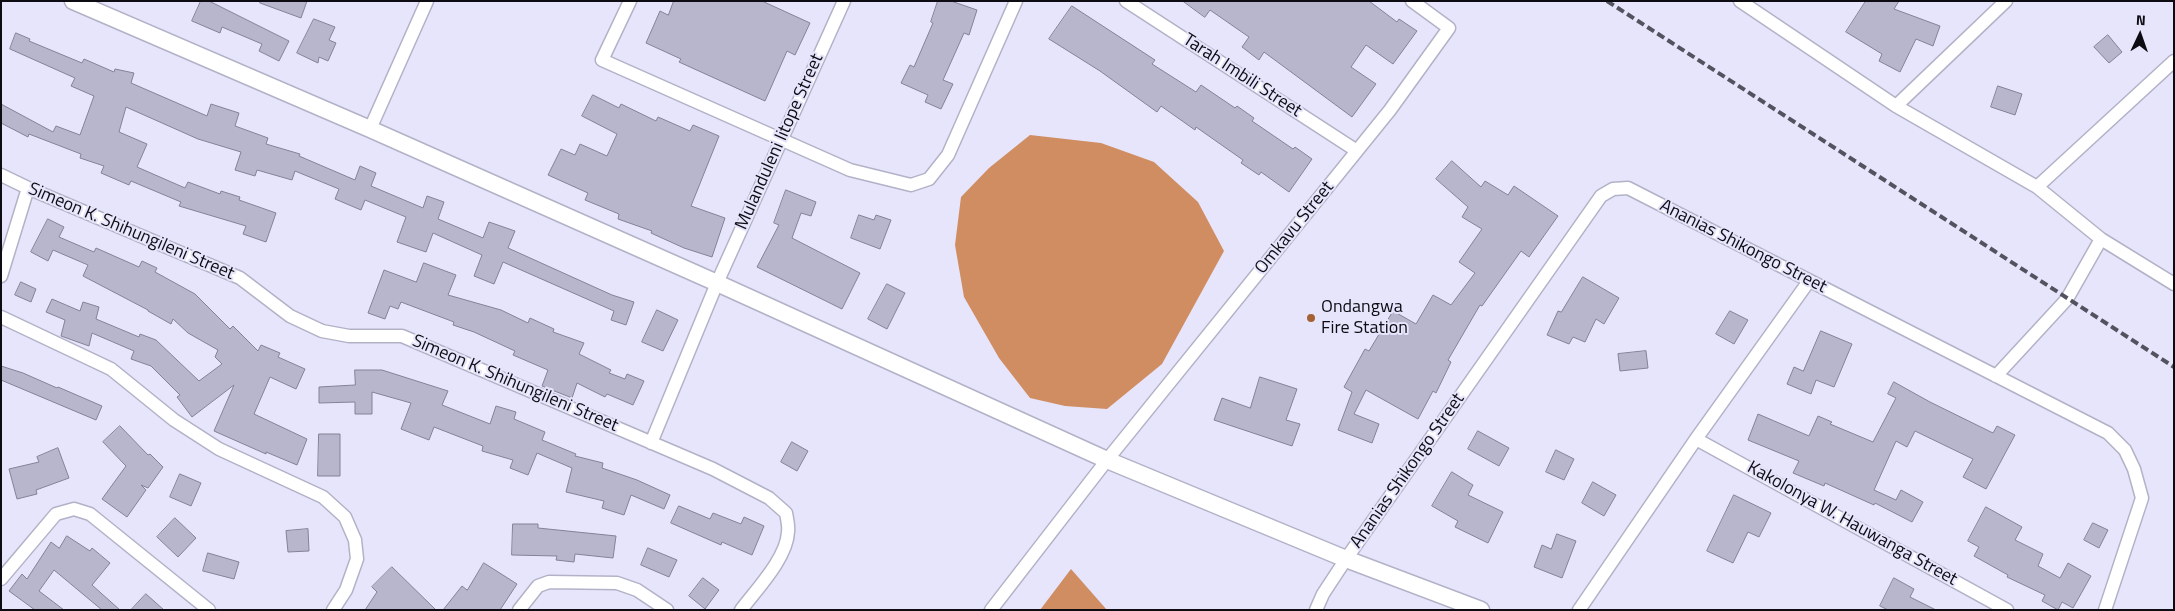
<!DOCTYPE html>
<html>
<head>
<meta charset="utf-8">
<style>
	body { margin:0 }
	#map { position:relative; width:2175px; height:611px; overflow:hidden; background:#e6e5fc; font-family:"Titillium Web",sans-serif }
	canvas { display:block }
	.frame { position:absolute; inset:0; border:2px solid #0d0c13; pointer-events:none }
	.north { position:absolute; left:2115px; top:10px; width:50px; height:50px; -webkit-text-stroke:4px #e6e5fc; paint-order:stroke; rotate:3deg; font-size:14px; font-weight:700; line-height:20px; text-align:center; color:#0d0c13 }
	.north::after { content:''; display:block; margin:auto; width:18px; height:22px; background:#0d0c13; clip-path:polygon(50% 0,100% 100%,50% 72%,0 100%) }
</style>
</head>
<body>
<div id="map">
<canvas width="2175" height="611"></canvas>
<div class="frame"></div>
<div class="north">N</div>
</div>
<script>
const g = document.querySelector('canvas').getContext('2d');
g.lineJoin = 'round';
function paint(path, color) {
  g.fillStyle = color;
  g.fill(path, 'evenodd');
}
function stroke(path, color, width, dash) {
  g.strokeStyle = color;
  g.lineWidth = width;
  g.lineCap = dash ? 'butt' : 'round';
  g.setLineDash(dash || []);
  g.stroke(path);
}
function drawText(font, color, halo, rows, align = 'center') {
  g.font = font + ' "Titillium Web",sans-serif';
  g.lineWidth = 4;
  g.setLineDash([]);
  g.textBaseline = 'middle';
  g.strokeStyle = halo;
  g.fillStyle = color;
  for (const [text, x, y, turn = 0] of rows) {
    g.save();
    g.translate(x, y);
    g.rotate((+turn || 0) * Math.PI / 180);
    g.textAlign = isNaN(turn) ? turn : align;
    if (halo) g.strokeText(text, 0, 0);
    g.fillText(text, 0, 0);
    g.restore();
  }
}
const water = new Path2D(`
	M1030 135 1101 143 1154 162 1198 202 1224 251 1162 364 1107 409 1065 406 1030 398 999 358 964 297 955 245 961 197 989 168Z
	M1071 569 1107 610H1040Z`);
const building = new Path2D(`
	M201 1H209L289 41 279 61 259 51 262 44 222 27 220 33 192 21Z
	M260 1H307L301 18 260 3Z
	M674 1H762L810 23 795 55 787 51 765 101 679 62 681 59 646 43 660 11 668 15Z
	M938 1H951L977 10 969 35 964 33 943 80 953 84 941 109 925 102 928 95 901 83 910 65 914 67 933 23 931 22Z
	M1183 1H1369L1397 22 1399 19 1417 31 1393 64 1366 45 1351 67 1376 84 1352 117 1264 52 1259 60 1242 47 1249 37 1210 10 1205 17Z
	M1866 1H1899L1894 9 1940 26 1933 46 1916 39 1900 72 1879 61 1882 54 1846 32Z
	M1072 6 1155 60 1152 64 1196 92 1201 85 1235 108 1237 106 1254 118 1252 121 1293 149 1295 147 1312 159 1289 192 1261 172 1259 175 1241 163 1243 160 1196 127 1195 130 1161 106 1157 112 1100 71 1049 39Z
	M314 19 335 27 329 40 336 43 328 61 319 57 318 63 297 53Z
	M16 33 30 39 29 41 82 63 84 59 114 72 115 69 134 73 131 83 207 116 211 104 239 113 235 126 268 138 266 144 300 154 299 156 355 180 360 166 376 173 371 186 423 208 427 196 444 202 438 219 483 238 489 222 515 231 508 248 612 295 634 302 626 325 611 320 614 311 503 262 494 284 474 276 482 255 433 233 426 252 397 242 406 217 365 200 361 210 335 199 339 189 295 171 292 180 257 170 255 176 235 170 241 152 198 139 126 107 119 132 147 144 137 167 185 188 188 182 220 194 221 191 240 197 239 200 276 213 266 242 243 234 246 226 179 206 181 202 131 181 129 185 101 173 104 166 80 158 81 154 29 134 28 137 1 123V104L53 132 56 126 80 135 94 96 71 86 75 78 10 49Z
	M2108 35 2122 52 2109 63 2094 47Z
	M1998 86 2022 94 2015 115 1991 107Z
	M593 95 619 108 621 104 656 121 658 117 690 131 693 125 719 136 691 206 725 218 712 257 684 248 651 233 652 231 618 219 619 214 585 200 588 193 548 175 561 149 575 155 580 144 607 156 617 134 582 116Z
	M1452 161 1481 187 1485 181 1508 195 1514 186 1558 216 1529 257 1521 251 1482 306 1480 305 1448 360 1451 362 1436 393 1433 391 1418 419 1366 390 1354 414 1379 424 1372 443 1338 430 1352 392 1344 387 1365 349 1369 351 1393 311 1416 324 1433 295 1451 305 1475 273 1459 262 1482 229 1462 217 1468 207 1436 179Z
	M786 190 816 202 811 216 801 213 792 238 860 273 842 309 757 267 779 225 774 223Z
	M859 215 874 220 876 215 891 220 880 249 851 238Z
	M48 219 64 227 59 237 94 252 96 248 139 267 142 261 157 268 155 272 195 294 230 329 233 326 258 351 261 345 280 353 278 357 305 369 296 389 270 377 254 414 307 439 297 465 266 452V454L214 431 234 385 192 417 177 397 180 395 151 366 131 359 134 351 92 333 89 346 61 336 65 320 46 312 52 299 80 311 83 302 99 307 96 319 139 337 140 334 156 340 199 381 222 364 215 357 218 350 188 333 173 319 171 324 148 311V310L83 276 88 265 53 250 48 261 31 252Z
	M424 263 456 275 448 295 501 310 528 323 530 318 554 329 553 332 584 343 579 354 611 370 609 373 625 379 627 374 644 381 633 405 607 394 605 397 577 383 572 398 542 386 548 370 513 355 515 351 474 332 453 325 454 322 401 302 398 309 390 306 385 319 368 313 384 270 416 282Z
	M1583 277 1619 298 1604 324 1596 319 1585 342 1573 337 1569 344 1547 335 1558 311 1561 312Z
	M21 282 36 289 31 302 15 295Z
	M887 284 905 293 887 329 868 319Z
	M657 310 678 320 663 351 642 342Z
	M1730 311 1748 320 1734 344 1716 334Z
	M1821 331 1852 344 1834 387 1816 380 1811 394 1787 384 1794 367 1803 371Z
	M1646 351 1648 368 1620 371 1618 354Z
	M1 366 23 373 57 388 58 387 102 406 96 420 1 380Z
	M355 370H382L448 391 442 405 490 424 496 406 516 412 514 419 545 432 542 440 576 454 575 456 603 463 602 468 637 480 670 495 664 509 631 495 624 515 602 508 604 501 566 492 572 468 537 453 528 475 510 468 513 460 482 451 483 446 434 427 429 440 401 429 411 403 372 392V414H355V402L319 403V387L355 385Z
	M1260 377 1297 389 1286 420 1300 424 1292 446 1214 420 1222 398 1250 408Z
	M1894 382 1930 402 1993 433 1997 426 2015 435 1986 489 1963 477 1973 459 1915 431 1907 447 1896 441 1874 490 1896 500 1901 490 1923 502 1912 522 1875 503 1874 505 1825 483 1824 486 1793 473 1799 461 1748 440 1758 414 1809 436 1818 416 1832 422 1830 424 1873 442 1896 398 1888 394Z
	M120 426 148 455 150 454 163 467 148 488 141 485 146 490 127 517 102 499 126 466 103 442Z
	M1478 431 1509 448 1499 466 1468 449Z
	M319 434H340V476H318Z
	M792 442 808 451 797 471 781 462Z
	M58 448 69 478 36 490 37 494 17 499 9 469 39 462 37 457Z
	M1556 450 1574 459 1564 480 1546 472Z
	M1452 472 1473 485 1468 495 1503 512 1488 543 1455 527 1458 521 1432 506Z
	M180 474 201 483 191 506 170 497Z
	M1593 482 1616 495 1604 516 1582 503Z
	M1734 495 1771 513 1759 537 1748 532 1733 563 1707 551Z
	M679 506 710 519 713 513 741 524 744 517 764 526 752 555 722 542 721 545 671 523Z
	M1986 507 2022 527 2015 540 2043 554 2038 566 2060 578 2068 563 2091 576 2073 608 2062 602 2058 610 2042 601 2045 595 2007 577 2008 575 1974 556 1979 547 1968 541Z
	M175 518 196 538 178 557 157 537Z
	M2093 523 2108 530 2099 548 2084 540Z
	M513 524H538V528L616 536 613 558 575 554 574 562 556 560 557 556 512 555Z
	M308 529 309 551 288 552 286 531Z
	M1557 534 1576 541 1562 578 1534 567 1542 545 1551 549Z
	M67 536 90 551 92 548 110 563 92 585 120 610H102L54 570 39 591 64 610H35L9 591 22 574 27 579 51 542 59 548Z
	M648 548 677 560 669 577 641 565Z
	M208 553 239 562 234 579 203 571Z
	M484 563 517 584 500 610H443L462 586 467 590Z
	M392 567 436 610H365L377 592 372 587Z
	M703 578 719 590 705 609 689 596Z
	M1894 578 1914 589 1910 597 1936 610H1888L1880 606Z
	M146 594 164 610H131Z`);
const minor = new Path2D(`
	M630 1 602 60 850 170 911 185 929 179 948 155 1016 1
	M1126 1 1357 151
	M1740 1 1896 106 2037 187 2101 239 2174 284
	M1896 106 2006 1
	M370 129 427 1
	M1 175 28 188 240 278 290 316 322 331 349 336H402L713 469 769 498 786 513C787 519 789 526 788 532 787 558 756 590 741 610
	M2037 187 2174 61
	M1 276 28 188
	M1 317 111 369 174 420 219 449 323 497 345 517 355 540 357 559 346 590 333 610
	M1996 376 2067 299 2101 239
	M1696 439 2007 610
	M651 443 717 283 844 1
	M1 579 56 514 74 509 90 514 209 610
	M519 610 538 586 549 582 617 583 637 590 667 610
	M991 610 1107 460 1390 110 1449 28 1412 1
	M1316 610 1323 594 1346 559 1601 196 1613 189 1628 188 2108 433 2125 450 2134 469 2142 498 2105 610
	M1579 610 1696 439 1809 281`);
const tertiary = new Path2D(`
	M73 1 370 129 717 283 1107 460 1346 559 1481 610`);
const rail = new Path2D(`
	M1607 1 2174 367`);
const markers = [
	[1311,318,5,"#a46131"]
];
const streetNames = [
	["Tarah Imbili Street",1242,76,33],
	["Mulanduleni Iitope Street",780,142,-66],
	["Omkavu Street",1295,228,-51],
	["Simeon K. Shihungileni Street",131,232,23],
	["Ananias Shikongo Street",1743,247,27],
	["Simeon K. Shihungileni Street",515,384,23],
	["Ananias Shikongo Street",1408,471,-55],
	["Kakolonya W. Hauwanga Street",1852,524,29]
];
const poiNames = [
	["Ondangwa",1321,308],
	["Fire Station",1321,329]
];
paint(water, '#d08d62');
paint(building, '#b7b6cc');
stroke(building, '#838296', 1);
stroke(minor, '#b2b2c7', 15);
stroke(tertiary, '#b2b2c7', 19);
stroke(minor, '#fff', 12);
stroke(tertiary, '#fff', 16);
stroke(rail, '#53525f', 4, [8, 4]);
for (const [x, y, r, color] of markers) {
  const dot = new Path2D();
  dot.arc(x, y, r, 0, 2 * Math.PI);
  g.fillStyle = color;
  g.fill(dot);
  stroke(dot, '#e6e5fc', 2);
}
drawText('18px', '#0d0c13', '#e6e5fc', streetNames);
drawText('18px', '#0d0c13', '#e6e5fc', poiNames, 'left');
</script>
</body>
</html>
